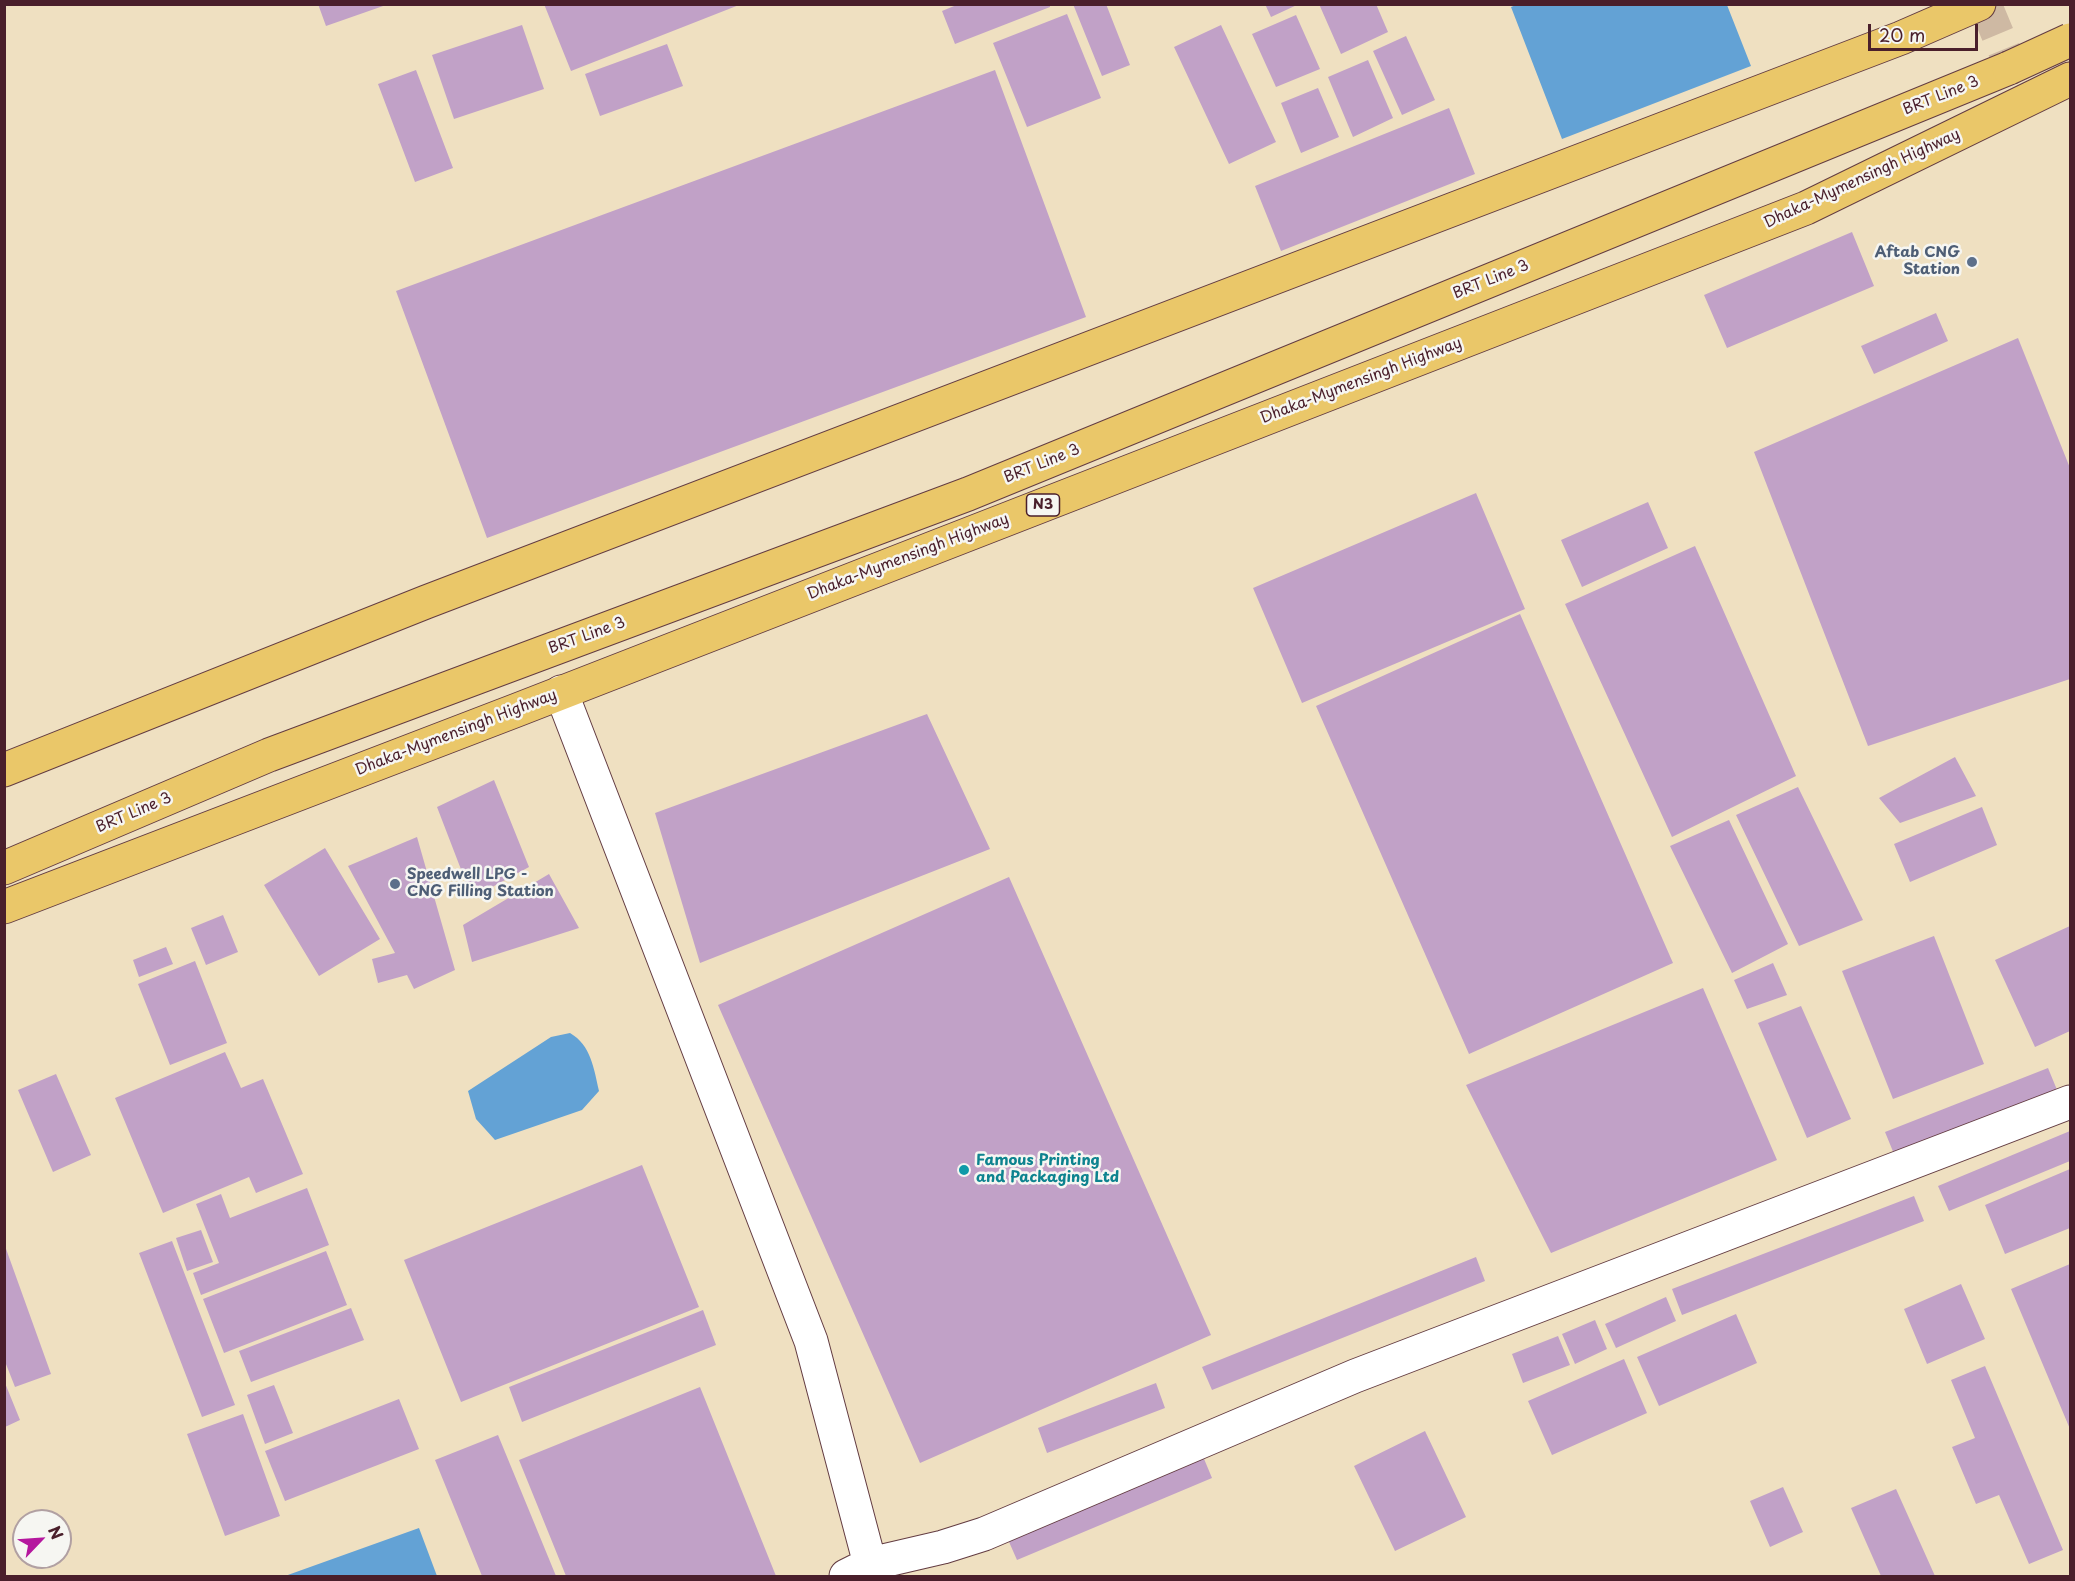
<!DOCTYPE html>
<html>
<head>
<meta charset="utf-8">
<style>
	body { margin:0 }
	#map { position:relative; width:2075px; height:1581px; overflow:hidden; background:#efe0c1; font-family:"Playpen Sans",sans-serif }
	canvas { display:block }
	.frame { position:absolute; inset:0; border:6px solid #4a1f2b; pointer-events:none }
	.north { position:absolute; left:12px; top:1509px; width:60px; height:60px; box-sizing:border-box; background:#f6f6f2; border:2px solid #b1a0a2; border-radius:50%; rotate:65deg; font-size:16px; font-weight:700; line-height:24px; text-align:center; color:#4a1f2b }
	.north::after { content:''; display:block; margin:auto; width:21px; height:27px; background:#b5179e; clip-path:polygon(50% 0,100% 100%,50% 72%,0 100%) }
	.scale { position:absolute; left:1868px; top:24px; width:110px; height:27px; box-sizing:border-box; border:3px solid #4a1f2b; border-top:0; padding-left:8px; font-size:18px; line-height:21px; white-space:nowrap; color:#4a1f2b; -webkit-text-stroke:4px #f6f6f2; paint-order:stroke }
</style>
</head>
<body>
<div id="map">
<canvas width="2075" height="1581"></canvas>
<div class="frame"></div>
<div class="north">N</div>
<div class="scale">20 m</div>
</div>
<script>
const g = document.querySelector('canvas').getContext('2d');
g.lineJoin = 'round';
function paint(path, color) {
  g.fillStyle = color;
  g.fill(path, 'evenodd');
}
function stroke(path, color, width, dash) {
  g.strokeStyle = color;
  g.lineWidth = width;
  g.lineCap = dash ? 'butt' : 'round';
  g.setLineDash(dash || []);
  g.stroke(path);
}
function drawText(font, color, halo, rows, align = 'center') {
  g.font = font + ' "Playpen Sans",sans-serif';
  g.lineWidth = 5;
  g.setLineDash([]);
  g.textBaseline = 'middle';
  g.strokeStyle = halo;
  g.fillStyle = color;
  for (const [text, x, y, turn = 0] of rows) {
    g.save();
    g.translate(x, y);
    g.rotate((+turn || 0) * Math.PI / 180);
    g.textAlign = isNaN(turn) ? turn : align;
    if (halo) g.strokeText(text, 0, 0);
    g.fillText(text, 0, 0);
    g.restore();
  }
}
const water = new Path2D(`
	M1516 5H1727L1751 66 1562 139 1511 7Z
	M570 1033C591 1045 594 1069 599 1091L582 1110 495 1140 476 1119 468 1091 551 1037Z
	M419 1528 437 1576H285Z`);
const building = new Path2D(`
	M318 4H386V5L326 26Z
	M544 4H739V5L571 71Z
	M959 4H1050V7L955 44 942 11Z
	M1073 4H1106L1130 65 1102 76Z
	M1265 4H1299L1271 17Z
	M1319 4H1376L1388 32 1341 54Z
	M1067 14 1101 98 1027 127 993 43Z
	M1296 15 1320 69 1276 87 1252 34Z
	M522 25 544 89 454 119 432 55Z
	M1221 25 1276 142 1229 164 1174 47Z
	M1406 36 1435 100 1402 115 1373 51Z
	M667 44 683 86 600 116 585 74Z
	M1368 60 1393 118 1353 137 1328 77Z
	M416 70 453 168 415 182 378 84Z
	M995 70 1086 317 487 538 396 291Z
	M1318 88 1339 137 1301 153 1281 103Z
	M1449 108 1475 174 1281 251 1255 186Z
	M1852 232 1874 286 1727 348 1704 295Z
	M1936 313 1948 341 1874 374 1861 346Z
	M2018 338 2070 468V679L1868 746 1754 452Z
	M1476 493 1525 609 1302 703 1253 588Z
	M1648 502 1668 548 1582 587 1561 540Z
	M1695 546 1796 776 1672 837 1565 604Z
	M1520 614 1673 963 1469 1054 1316 706Z
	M927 714 990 849 700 963 655 813Z
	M1955 757 1976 796 1900 823 1879 798Z
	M494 780 529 867 472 898 437 807Z
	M1798 787 1863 920 1799 946 1736 815Z
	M1982 807 1997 845 1910 882 1894 844Z
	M1729 820 1788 944 1732 973 1670 846Z
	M417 837 455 970 414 989 407 975 378 983 372 959 395 953 348 866Z
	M325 848 380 939 319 976 264 885Z
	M549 874 579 928 472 962 463 925Z
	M1009 877 1211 1335 920 1463 718 1005Z
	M223 915 238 952 206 965 191 928Z
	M2070 926V1031L2035 1047 1995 960Z
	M1934 936 1984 1064 1893 1099 1842 971Z
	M166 947 173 964 139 977 133 960Z
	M195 961 227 1043 170 1065 138 984Z
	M1773 963 1787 995 1747 1009 1734 980Z
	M1703 988 1777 1160 1551 1253 1466 1085Z
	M1801 1006 1851 1119 1807 1138 1758 1023Z
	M225 1052 241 1088 263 1079 303 1174 256 1193 249 1177 163 1213 115 1098Z
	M2048 1068 2062 1102 1899 1166 1885 1132Z
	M56 1074 91 1155 53 1172 18 1090Z
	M2070 1131V1161L1949 1211 1938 1186Z
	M642 1165 699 1307 461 1402 404 1260Z
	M2070 1169V1228L2005 1254 1985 1205Z
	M307 1188 329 1245 201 1295 193 1273 219 1263 196 1204 221 1194 230 1218Z
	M1914 1196 1924 1221 1682 1315 1672 1289Z
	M201 1230 213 1262 187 1271 176 1238Z
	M172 1241 235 1405 202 1417 139 1253Z
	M5 1246 51 1374 15 1387 4 1359Z
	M326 1251 347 1305 224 1353 203 1299Z
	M1476 1257 1485 1281 1212 1390 1202 1367Z
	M2070 1264V1429L2011 1289Z
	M1961 1284 1985 1339 1927 1364 1904 1309Z
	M1666 1297 1676 1321 1616 1348 1605 1324Z
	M351 1308 364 1340 251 1382 239 1351Z
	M703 1310 716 1345 522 1422 509 1387Z
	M1736 1314 1757 1363 1659 1406 1637 1357Z
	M1595 1320 1607 1349 1575 1364 1562 1334Z
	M1558 1336 1570 1365 1523 1383 1512 1354Z
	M1624 1359 1647 1413 1552 1455 1528 1401Z
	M1985 1366 2063 1550 2029 1564 1999 1495 1976 1504 1952 1447 1975 1438 1951 1380Z
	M5 1383 20 1420 5 1427Z
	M1156 1383 1165 1408 1047 1453 1038 1428Z
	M274 1385 293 1433 265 1444 247 1395Z
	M700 1387 776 1576H566L519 1460Z
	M399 1399 419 1449 285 1501 265 1451Z
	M243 1414 280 1516 225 1536 187 1434Z
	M1425 1431 1466 1517 1395 1551 1354 1466Z
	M498 1435 556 1576H482L435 1460Z
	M1202 1454 1212 1478 1017 1560 1006 1535Z
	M1783 1487 1803 1532 1770 1547 1750 1501Z
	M1896 1489 1935 1576H1881L1851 1508Z`);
const primaryTunnel = new Path2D(`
	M1985 4 2025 100`);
const street = new Path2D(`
	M561 692 811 1341 870 1564 943 1547 984 1534 1355 1376 2070 1102
	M846 1576 870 1564`);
const highway = new Path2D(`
	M4 770 426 602 1901 38 1979 4
	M4 868 269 755 968 494 2009 68
	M4 907 517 710 1806 208 2070 79`);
const highwayBridge = new Path2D(`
	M2009 68 2070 40`);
const markers = [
	[1972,262,6,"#5c6f8a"],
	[395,884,6,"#5c6f8a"],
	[964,1170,6,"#0f9aa8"]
];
const shields = [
	[1043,505,33]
];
const shieldNames = [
	["N3",1043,505]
];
const streetNames = [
	["BRT Line 3",1941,96,-22],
	["Dhaka-Mymensingh Highway",1862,179,-25],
	["BRT Line 3",1491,280,-22],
	["Dhaka-Mymensingh Highway",1361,381,-21],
	["BRT Line 3",1042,464,-22],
	["Dhaka-Mymensingh Highway",908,557,-21],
	["BRT Line 3",587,636,-20],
	["Dhaka-Mymensingh Highway",456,733,-21],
	["BRT Line 3",134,813,-23]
];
const serviceNames = [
	["Aftab CNG",1960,253],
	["Station",1960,270],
	["Speedwell LPG -",407,875,"left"],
	["CNG Filling Station",407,892,"left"]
];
const cultureNames = [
	["Famous Printing",976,1161],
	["and Packaging Ltd",976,1178]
];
paint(water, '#63a2d5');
paint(building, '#c1a1c7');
stroke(primaryTunnel, '#ceb9a3', 33, [33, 16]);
stroke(street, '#633c42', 35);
stroke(highway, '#633c42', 35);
stroke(street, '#fff', 33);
stroke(highway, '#eac769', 33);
stroke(highwayBridge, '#633c42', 35, []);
stroke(highwayBridge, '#eac769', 33);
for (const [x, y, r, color] of markers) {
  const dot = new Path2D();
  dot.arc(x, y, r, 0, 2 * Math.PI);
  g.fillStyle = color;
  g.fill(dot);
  stroke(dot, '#f6f6f2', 2);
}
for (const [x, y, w] of shields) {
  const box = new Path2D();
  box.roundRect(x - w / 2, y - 11, w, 22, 4.5);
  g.fillStyle = '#f6f6f2';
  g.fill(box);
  stroke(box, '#4a1f2b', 1.5);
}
drawText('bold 14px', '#4a1f2b', null, shieldNames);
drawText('15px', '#4a1f2b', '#f6f6f2', streetNames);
drawText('bold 15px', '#4e5e75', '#f6f6f2', serviceNames, 'right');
drawText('bold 15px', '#0d838f', '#f6f6f2', cultureNames, 'left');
</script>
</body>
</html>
